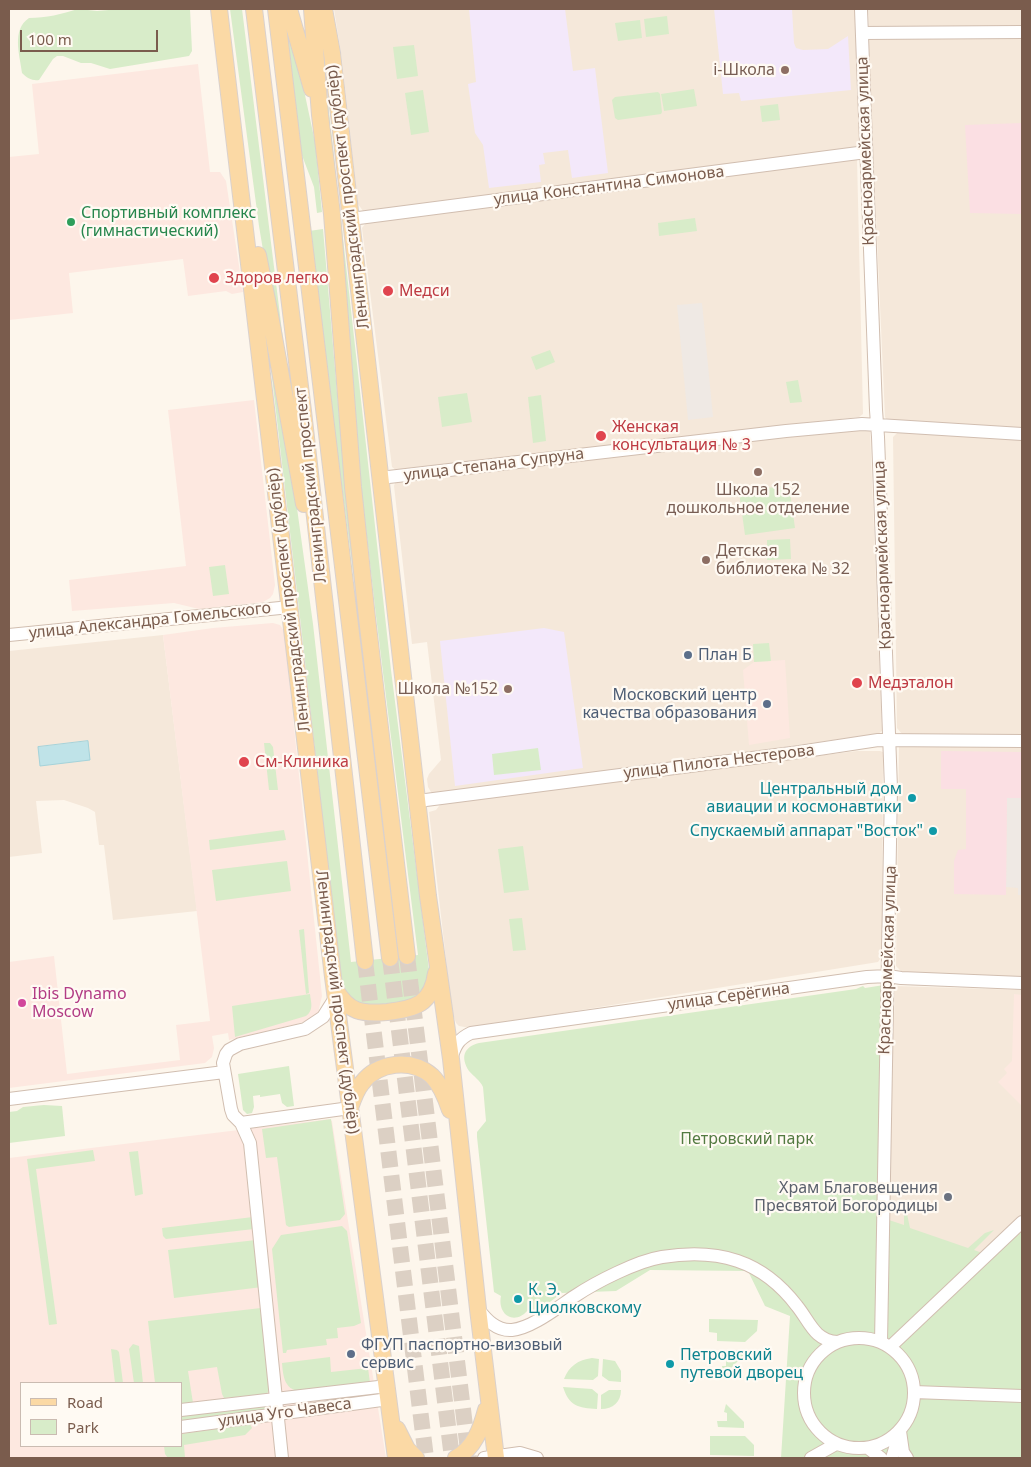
<!DOCTYPE html>
<html>
<head>
<meta charset="utf-8">
<style>
	body { margin:0 }
	#map { position:relative; width:1031px; height:1467px; overflow:hidden; background:#fdf6ec; font-family:"Noto Sans",sans-serif }
	canvas { display:block }
	.frame { position:absolute; inset:0; border:10px solid #7a5c4d; pointer-events:none }
	.legend { position:absolute; left:20px; top:1382px; width:162px; height:65px; box-sizing:border-box; background:#fffaf3; border:1px solid #cabbb1; margin:0; padding:6px 9px; list-style:none; font-size:15px; color:#7a5c4d }
	.legend li { display:flex; align-items:center; gap:10px; height:25px }
	.legend b { width:25px; border:1px solid #cabbb1 }
	.scale { position:absolute; left:20px; top:30px; width:138px; height:22px; box-sizing:border-box; border:2px solid #7a5c4d; border-top:0; padding-left:6px; font-size:15px; line-height:18px; white-space:nowrap; color:#7a5c4d; -webkit-text-stroke:4px #fffaf3; paint-order:stroke }
</style>
</head>
<body>
<div id="map">
<canvas width="1031" height="1467"></canvas>
<div class="frame"></div>
<ul class="legend">
<li><b style="height:6px;background:#fbd9a5"></b>Road</li>
<li><b style="height:14px;background:#d8ecc9"></b>Park</li>
</ul>
<div class="scale">100 m</div>
</div>
<script>
const g = document.querySelector('canvas').getContext('2d');
g.lineJoin = 'round';
function paint(path, color) {
  g.fillStyle = color;
  g.fill(path, 'evenodd');
}
function stroke(path, color, width, dash) {
  g.strokeStyle = color;
  g.lineWidth = width;
  g.lineCap = dash ? 'butt' : 'round';
  g.setLineDash(dash || []);
  g.stroke(path);
}
function drawText(font, color, halo, rows, align = 'center') {
  g.font = font + ' "Noto Sans",sans-serif';
  g.lineWidth = 4.5;
  g.setLineDash([]);
  g.textBaseline = 'middle';
  g.strokeStyle = halo;
  g.fillStyle = color;
  for (const [text, x, y, turn = 0] of rows) {
    g.save();
    g.translate(x, y);
    g.rotate((+turn || 0) * Math.PI / 180);
    g.textAlign = isNaN(turn) ? turn : align;
    if (halo) g.strokeText(text, 0, 0);
    g.fillText(text, 0, 0);
    g.restore();
  }
}
const residential = new Path2D(`
	M334 9H856L861 147 363 211 358 204 342 60Z
	M868 9H1022V26H869Z
	M868 36H1022V429L888 421 885 417Z
	M857 158 863 414 859 417 396 470 392 467 362 228 366 223Z
	M865 428 870 430 882 731 878 734 437 794 431 792 428 787 427 779 429 774 441 760 427 642 412 644 394 486 395 483 398 481Z
	M899 431 1022 438V735L902 734 897 728 893 437Z
	M163 635 197 911 113 920 104 845H99L95 812 88 808 64 800 36 801 42 853 9 857V651Z
	M899 746H1022V978L903 973 896 966Z
	M857 751H880L883 752 882 956 878 962 470 1028 459 1026 456 1023 452 1011 429 812 436 810 442 802Z
	M895 986 1022 990V1218L983 1257 888 1221Z`);
const commercial = new Path2D(`
	M198 64 210 172H220L226 181 243 292 232 294 226 291 188 296 183 259 69 273 73 313 9 320V157L39 154 32 84Z
	M254 400 275 585 273 594 270 598 263 602 199 609 174 603 72 611 69 580 186 566 168 410Z
	M273 623 280 625 284 631 322 996 318 1013 306 1021 296 1024 229 1040 228 1033 212 1036 214 1048 212 1057 205 1063 9 1088V962L54 956 67 1074 180 1060 176 1025 210 1021 163 635 213 628Z
	M785 660 790 738 749 745 743 670 754 662Z
	M1014 994 1022 995V1106L998 1082 1007 1073 1004 1069 1012 1061Z
	M329 1119 332 1121 386 1458H9V1158ZM21 1383H181V1446H21Z`);
const industrial = new Path2D(`
	M702 303 713 417 688 420 677 305Z
	M1007 798H1022V895H1018V888L1006 887Z`);
const education = new Path2D(`
	M469 9H565L573 71 595 68 608 173 572 178 568 150 543 153 545 164 539 165 541 182 489 188 483 145 475 133 468 84 476 82Z
	M714 9H792L794 43 796 48 803 50 828 49 848 36 851 90 741 101 739 93 723 94Z
	M544 628 564 632 583 768 455 786 440 641Z`);
const medical = new Path2D(`
	M1022 123V214L970 213 965 125Z
	M941 751 1022 752V798H1007L1006 895 954 894V861L958 850 966 849V789H941Z`);
const green = new Path2D(`
	M78 9 97 11 120 9H190L192 51 189 56 110 69 91 63H81L63 56H57L53 59 39 80C32 81 27 78 22 73 20 55 11 30 29 18 46 18 62 14 78 9Z
	M230 9H242L292 412H290L259 226Z
	M667 16 669 34 646 37 644 19Z
	M283 20H287L302 81 315 142 322 212 317 213 314 187 300 150Z
	M640 20 642 38 618 41 615 23Z
	M414 45 418 76 397 79 393 47Z
	M323 58 391 670 429 970 427 988 412 1002 362 1007 345 995 341 982 301 626 265 318 293 479 313 624 351 962 418 955 376 616 352 406Z
	M694 89 697 106 664 111 661 94Z
	M423 90 429 132 411 135 405 93Z
	M658 92 660 94 662 112 661 114 618 120 615 118 612 100 615 97Z
	M778 104 780 120 762 122 760 106Z
	M695 218 697 231 659 236 658 223Z
	M323 229 345 486 359 619 309 231Z
	M550 350 555 362 536 370 531 357Z
	M798 380 802 402 790 403 786 382Z
	M467 393 472 422 442 427 438 397Z
	M541 395 546 441 533 443 528 397Z
	M789 485 795 528 745 535 739 492Z
	M790 539 791 559 767 560V540Z
	M225 565 229 594 213 596 209 567Z
	M769 643 771 661 754 662 753 644Z
	M264 743H270L273 747 278 790H269Z
	M538 748 541 770 494 775 492 754Z
	M284 830 286 840 210 850 209 840Z
	M523 846 529 890 504 893 498 849Z
	M287 861 291 891 216 901 212 870Z
	M522 918 526 950 513 951 509 919Z
	M304 929 309 993 306 994 299 930Z
	M884 985 877 1216 904 1225V1214H907L910 1228 968 1248 985 1233 994 1230 974 1250 993 1257 1022 1230V1458H781L790 1316 765 1306 748 1271 650 1270 616 1291 562 1293 535 1313 528 1310C515 1326 497 1315 501 1296L494 1292 477 1137V1132L486 1121 483 1087C480 1080 474 1077 469 1071 460 1057 464 1047 479 1043L856 989 863 986 865 988Z
	M310 994C311 1003 314 1010 306 1016L235 1037 232 1006Z
	M289 1066 294 1106 287 1107 282 1103 280 1094 260 1097V1095L253 1096 254 1107 252 1113 247 1114 243 1110 238 1074Z
	M44 1105 62 1106 65 1136 9 1143V1112L17 1111 23 1107Z
	M331 1119 345 1214 340 1220 289 1227 286 1225 277 1157 266 1158 262 1129Z
	M93 1150 95 1161 36 1169 57 1324 49 1325 27 1159Z
	M138 1151 143 1194 135 1196 129 1152Z
	M253 1217 254 1229 166 1239 163 1236 162 1228Z
	M342 1226 347 1231 361 1323 354 1326 337 1328 338 1338 326 1339 327 1345 287 1350 286 1353H283L272 1249 281 1235Z
	M256 1240 262 1287 174 1298 168 1250Z
	M261 1308 269 1391 266 1394 224 1398 222 1394 217 1367 188 1371 193 1403 181 1404V1383H155L148 1321Z
	M709 1319 758 1320 757 1331 745 1342 717 1341V1333L709 1332Z
	M133 1344 139 1346 143 1383H134L129 1349Z
	M111 1349 117 1350 119 1352 123 1383H115Z
	M718 1350H744V1355L723 1376 722 1366H726V1358L718 1357Z
	M330 1357 331 1372 368 1368 370 1383 300 1391C284 1390 283 1375 282 1363Z
	M592 1358 599 1359 598 1376 593 1380 564 1379C569 1366 578 1360 592 1358Z
	M603 1359 615 1361 621 1371V1382L609 1381 602 1376Z
	M563 1387 592 1389 598 1394 597 1409C578 1408 569 1406 563 1387Z
	M609 1390H621C621 1402 613 1409 601 1409V1395Z
	M275 1404V1410L181 1422V1416Z
	M726 1404 744 1422V1428L718 1427 717 1421H727V1413L724 1412Z
	M250 1424 252 1428 245 1435 184 1445 185 1458H168L165 1454 164 1446H181V1434Z
	M710 1436H745L754 1445V1456L710 1455Z`);
const water = new Path2D(`
	M88 741 90 760 40 766 38 747Z`);
const majorTunnel = new Path2D(`
	M407 956 469 1458
	M390 958 452 1458
	M365 961 426 1458`);
const minor = new Path2D(`
	M861 9 876 410 878 437 891 788 881 1342
	M862 33 1022 32
	M351 219 866 152
	M380 478 786 431 862 424 1022 434
	M9 635 290 607
	M418 801 799 752 878 740 1022 741
	M451 1059C455 1046 458 1039 471 1033L867 977 888 976 901 978 1022 983
	M9 1099 224 1072
	M241 1123 350 1108
	M478 1309C486 1319 496 1331 512 1330 532 1328 558 1307 575 1296 596 1282 637 1261 662 1257 718 1248 762 1260 797 1306 810 1322 814 1340 837 1342
	M804 1393a55 55 0 1 1 110 0a55 55 0 1 1-110 0Z
	M890 1347 1022 1222
	M914 1392 1022 1396
	M181 1410 387 1386
	M181 1427 389 1399
	M900 1431 903 1452 907 1458
	M868 1448 881 1458
	M282 1458 250 1143 241 1123 233 1115 231 1109 223 1063 226 1054 229 1050 240 1044 305 1029 323 1017 335 998
	M484 1458 520 1453 537 1458
	M811 1458 836 1444
	M892 1458 899 1435`);
const major = new Path2D(`
	M219 9 333 977 396 1458
	M254 9 303 411 365 961
	M276 9 390 958
	M289 9 312 89
	M312 9 320 115 332 214 353 487 367 618 407 956
	M324 9 332 53 428 896 451 1059 478 1309 496 1458
	M258 255 270 315 304 504
	M335 989C349 1013 362 1014 387 1012 415 1009 432 1004 436 973
	M350 1108C353 1099 356 1090 362 1083 378 1062 411 1058 432 1076 441 1085 446 1098 450 1110
	M397 1429 407 1449 416 1458
	M456 1458C474 1448 481 1429 486 1410`);
const markers = [
	[785,70,5,"#8d6e63"],
	[71,222,5,"#2e9e5b"],
	[214,278,6,"#e0444e"],
	[388,291,6,"#e0444e"],
	[601,436,6,"#e0444e"],
	[758,472,5,"#8d6e63"],
	[706,560,5,"#8d6e63"],
	[688,655,5,"#5c6f8a"],
	[857,683,6,"#e0444e"],
	[508,689,5,"#8d6e63"],
	[767,704,5,"#5c6f8a"],
	[244,762,6,"#e0444e"],
	[912,798,5,"#0f9aa8"],
	[933,831,5,"#0f9aa8"],
	[22,1003,5,"#d1479c"],
	[948,1197,5,"#6b7280"],
	[518,1299,5,"#0f9aa8"],
	[351,1354,5,"#5c6f8a"],
	[670,1364,5,"#0f9aa8"]
];
const educationNames = [
	["i-Школа",775,70],
	["Школа 152",758,490,"center"],
	["дошкольное отделение",758,508,"center"],
	["Детская",716,551,"left"],
	["библиотека № 32",716,569,"left"],
	["Школа №152",498,689]
];
const streetNames = [
	["Красноармейская улица",866,151,-92],
	["улица Константина Симонова",609,186,-7],
	["Ленинградский проспект (дублёр)",348,197,-97],
	["улица Степана Супруна",494,465,-7],
	["Ленинградский проспект",311,485,-96],
	["Красноармейская улица",883,555,-92],
	["Ленинградский проспект (дублёр)",289,600,-97],
	["улица Александра Гомельского",150,621,-6],
	["улица Пилота Нестерова",719,762,-7],
	["Красноармейская улица",888,960,-88],
	["улица Серёгина",729,997,-8],
	["Ленинградский проспект (дублёр)",337,1002,83],
	["улица Уго Чавеса",285,1413,-8]
];
const leisureNames = [
	["Спортивный комплекс",81,213],
	["(гимнастический)",81,231]
];
const healthNames = [
	["Здоров легко",225,278],
	["Медси",399,291],
	["Женская",612,427],
	["консультация № 3",612,445],
	["Медэталон",868,683],
	["См-Клиника",255,762]
];
const serviceNames = [
	["План Б",698,655],
	["Московский центр",757,695,"right"],
	["качества образования",757,713,"right"],
	["ФГУП паспортно-визовый",361,1345],
	["сервис",361,1363]
];
const cultureNames = [
	["Центральный дом",902,789],
	["авиации и космонавтики",902,807],
	["Спускаемый аппарат \"Восток\"",923,831],
	["К. Э.",528,1290,"left"],
	["Циолковскому",528,1308,"left"],
	["Петровский",680,1355,"left"],
	["путевой дворец",680,1373,"left"]
];
const hotelNames = [
	["Ibis Dynamo",32,994],
	["Moscow",32,1012]
];
const parkNames = [
	["Петровский парк",747,1139]
];
const worshipNames = [
	["Храм Благовещения",938,1188],
	["Пресвятой Богородицы",938,1206]
];
paint(residential, '#f5e8da');
paint(commercial, '#fde8e0');
paint(industrial, '#efe9e4');
paint(education, '#f3e8fa');
paint(medical, '#fbdfe3');
paint(green, '#d8ecc9');
paint(water, '#bfe3e8');
stroke(water, '#a5d3da', 1);
stroke(majorTunnel, '#dcd0c4', 16, [16, 8]);
stroke(minor, '#d1beb0', 14);
stroke(major, '#dad1cd', 18);
stroke(minor, '#fff', 12);
stroke(major, '#fbd9a5', 16);
for (const [x, y, r, color] of markers) {
  const dot = new Path2D();
  dot.arc(x, y, r, 0, 2 * Math.PI);
  g.fillStyle = color;
  g.fill(dot);
  stroke(dot, '#fffaf3', 2);
}
drawText('16px', '#785e54', '#fffaf3', educationNames, 'right');
drawText('16px', '#7a5c4d', '#fffaf3', streetNames);
drawText('16px', '#27864d', '#fffaf3', leisureNames, 'left');
drawText('16px', '#be3a42', '#fffaf3', healthNames, 'left');
drawText('16px', '#4e5e75', '#fffaf3', serviceNames, 'left');
drawText('16px', '#0d838f', '#fffaf3', cultureNames, 'right');
drawText('16px', '#b23c85', '#fffaf3', hotelNames, 'left');
drawText('16px', '#537a41', '#fffaf3', parkNames);
drawText('16px', '#5b616d', '#fffaf3', worshipNames, 'right');
</script>
</body>
</html>
